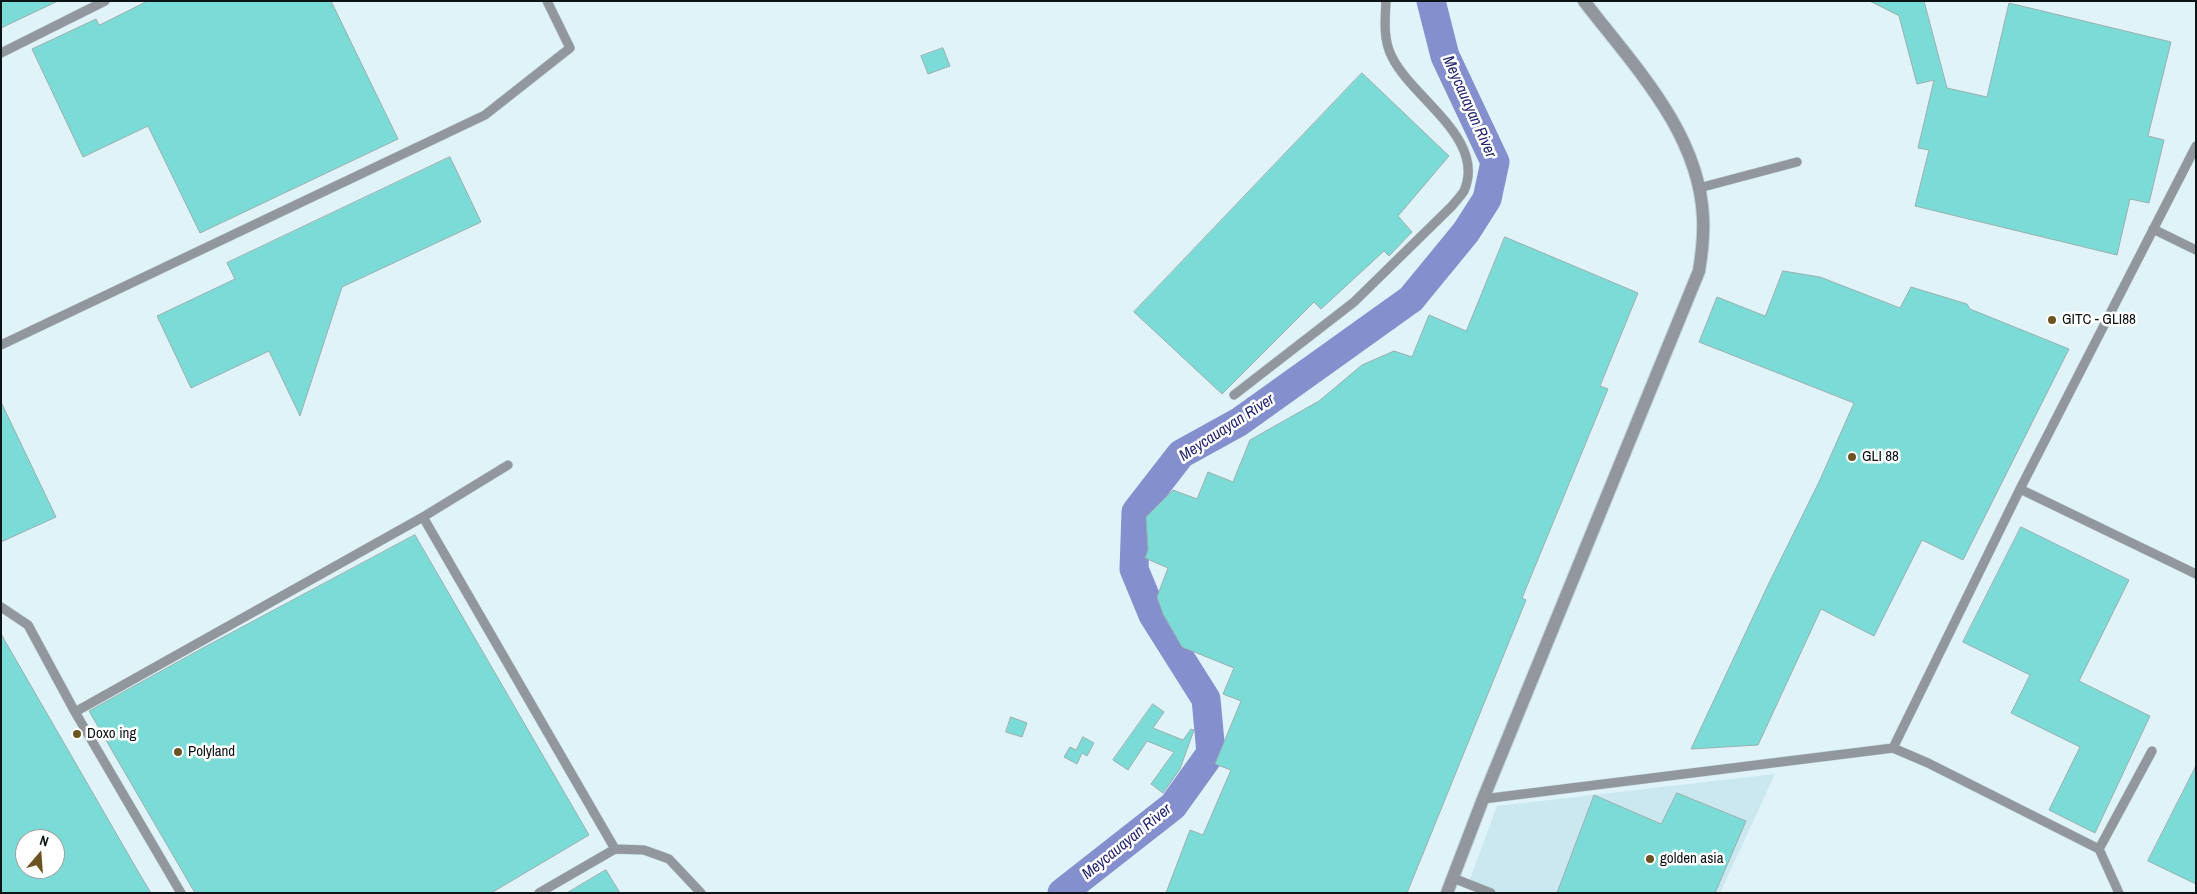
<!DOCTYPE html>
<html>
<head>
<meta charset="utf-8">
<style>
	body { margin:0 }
	#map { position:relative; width:2197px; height:894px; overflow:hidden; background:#dff3f9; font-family:"Archivo Narrow",sans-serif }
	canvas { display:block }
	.frame { position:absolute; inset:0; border:2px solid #0d1416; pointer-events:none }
	.north { position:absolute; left:15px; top:829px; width:50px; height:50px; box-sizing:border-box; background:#fff; border:1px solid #9ea1a2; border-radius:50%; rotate:18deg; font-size:14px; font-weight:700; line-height:20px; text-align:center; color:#0d1416 }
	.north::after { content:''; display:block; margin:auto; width:18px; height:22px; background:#6c5324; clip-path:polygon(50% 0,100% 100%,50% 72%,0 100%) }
</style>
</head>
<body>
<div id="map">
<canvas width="2197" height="894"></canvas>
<div class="frame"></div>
<div class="north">N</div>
</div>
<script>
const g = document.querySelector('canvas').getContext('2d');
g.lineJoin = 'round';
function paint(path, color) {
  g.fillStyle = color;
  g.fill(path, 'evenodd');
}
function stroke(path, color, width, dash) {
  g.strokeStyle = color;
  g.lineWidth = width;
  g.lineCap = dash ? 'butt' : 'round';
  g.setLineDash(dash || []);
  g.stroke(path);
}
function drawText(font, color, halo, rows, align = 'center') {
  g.font = font + ' "Archivo Narrow",sans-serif';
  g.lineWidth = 5;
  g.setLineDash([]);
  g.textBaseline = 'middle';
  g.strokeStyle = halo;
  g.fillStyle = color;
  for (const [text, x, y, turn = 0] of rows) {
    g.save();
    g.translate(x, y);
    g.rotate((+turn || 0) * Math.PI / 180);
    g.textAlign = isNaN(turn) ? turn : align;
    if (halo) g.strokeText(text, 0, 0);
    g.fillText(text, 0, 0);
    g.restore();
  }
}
const built = new Path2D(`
	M1775 774 1720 893H1482L1467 887 1497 806Z`);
const river = new Path2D(`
	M1062 893 1173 806 1211 753 1206 699 1153 615 1134 569 1136 512 1181 454 1239 422 1411 299 1466 232 1487 199 1495 162 1445 56 1431 1`);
const building = new Path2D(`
	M1 1H58L1 28Z
	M148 1H331L398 139 200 233 148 126 83 157 32 49 96 19 99 25Z
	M1870 1H1924L1947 88 1987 97 2009 3 2171 42 2148 136 2164 140 2149 203 2130 199 2117 255 1915 206 1929 150 1918 148 1934 80 1917 84 1899 16Z
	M943 48 950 66 928 74 921 56Z
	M1362 73 1449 156 1398 216 1412 232 1389 256 1384 251 1321 309 1314 302 1222 394 1134 312Z
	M450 157 481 222 342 287 300 416 269 351 191 388 157 316 235 279 227 263Z
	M1505 237 1638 293 1600 386 1608 389 1522 598 1526 600 1407 893H1166L1190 830 1203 835 1231 770 1215 764 1241 701 1223 694 1234 668 1182 647 1163 614 1157 597 1168 568 1145 558 1148 550 1146 517 1173 490 1197 499 1208 472 1233 482 1250 440 1319 401 1362 365 1394 351 1412 357 1429 315 1466 331Z
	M1783 271 1820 277 1900 308 1911 287 1967 304 1970 309 2069 349 1963 560 1922 540 1874 636 1821 609 1758 745 1691 749 1769 583 1819 482 1854 403 1699 342 1717 297 1765 316Z
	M1 402 56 517 1 542Z
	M2021 527 2129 580 2079 681 2150 716 2095 833 2049 810 2080 747 2011 713 2030 675 1963 642Z
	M415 535 589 835 491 893H195L89 711 201 649Z
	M1 634 139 873 151 893H1ZM25 839H55V869H25Z
	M1153 704 1164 712 1153 728 1183 740 1191 729 1194 730 1180 769 1163 793 1151 784 1174 752 1147 741 1128 770 1113 760Z
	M1011 717 1027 723 1022 737 1006 732Z
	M1083 737 1094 743 1087 756 1082 753 1077 764 1064 757 1070 747 1076 750Z
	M2196 766V884L2148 861Z
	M1677 793 1746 821 1715 893H1557L1594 795 1661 824Z
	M606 870 620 893H567Z`);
const lane = new Path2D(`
	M1 53 105 1
	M1699 188 1797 162
	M2153 229 2196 250
	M1 345 485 115 570 48 547 1
	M1234 395 1354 302 1452 206C1455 202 1461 196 1464 191 1487 139 1412 98 1392 57 1383 40 1385 20 1386 1
	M2020 489 2196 574
	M423 517 615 849
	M1 607 28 625 75 712 181 893
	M75 712 423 517 508 465
	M1893 748 2020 489 2196 146
	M1483 799 1893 748 1928 763 2099 849 2119 893
	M2099 849 2152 751
	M1453 878 1491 893
	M539 893 615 849 644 850 669 859 701 893`);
const street = new Path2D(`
	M1447 893 1483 799 1699 271C1702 253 1704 235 1703 217 1699 132 1633 65 1584 1`);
const markers = [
	[2052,320,5,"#6c5324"],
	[1852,457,5,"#6c5324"],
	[77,734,5,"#6c5324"],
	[178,752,5,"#6c5324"],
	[1650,859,5,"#6c5324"]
];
const poiNames = [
	["GITC - GLI88",2062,320],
	["GLI 88",1862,457],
	["Doxo ing",87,734],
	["Polyland",188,752],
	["golden asia",1660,859]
];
const waterNames = [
	["Meycauayan River",1469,107,66],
	["Meycauayan River",1227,428,-33],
	["Meycauayan River",1127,842,-39]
];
paint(built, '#cbe8f1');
stroke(river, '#8390cd', 29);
paint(building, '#7bdcd7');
stroke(building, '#9bafae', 1);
stroke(lane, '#bdcfd5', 10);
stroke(street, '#bdcfd5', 14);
stroke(lane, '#91979c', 9);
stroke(street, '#91979c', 12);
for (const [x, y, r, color] of markers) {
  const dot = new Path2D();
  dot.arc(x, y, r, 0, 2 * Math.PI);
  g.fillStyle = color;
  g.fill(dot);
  stroke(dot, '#fff', 2);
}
drawText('15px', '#0d1416', '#fff', poiNames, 'left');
drawText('italic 16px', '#242870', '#fff', waterNames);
</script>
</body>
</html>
